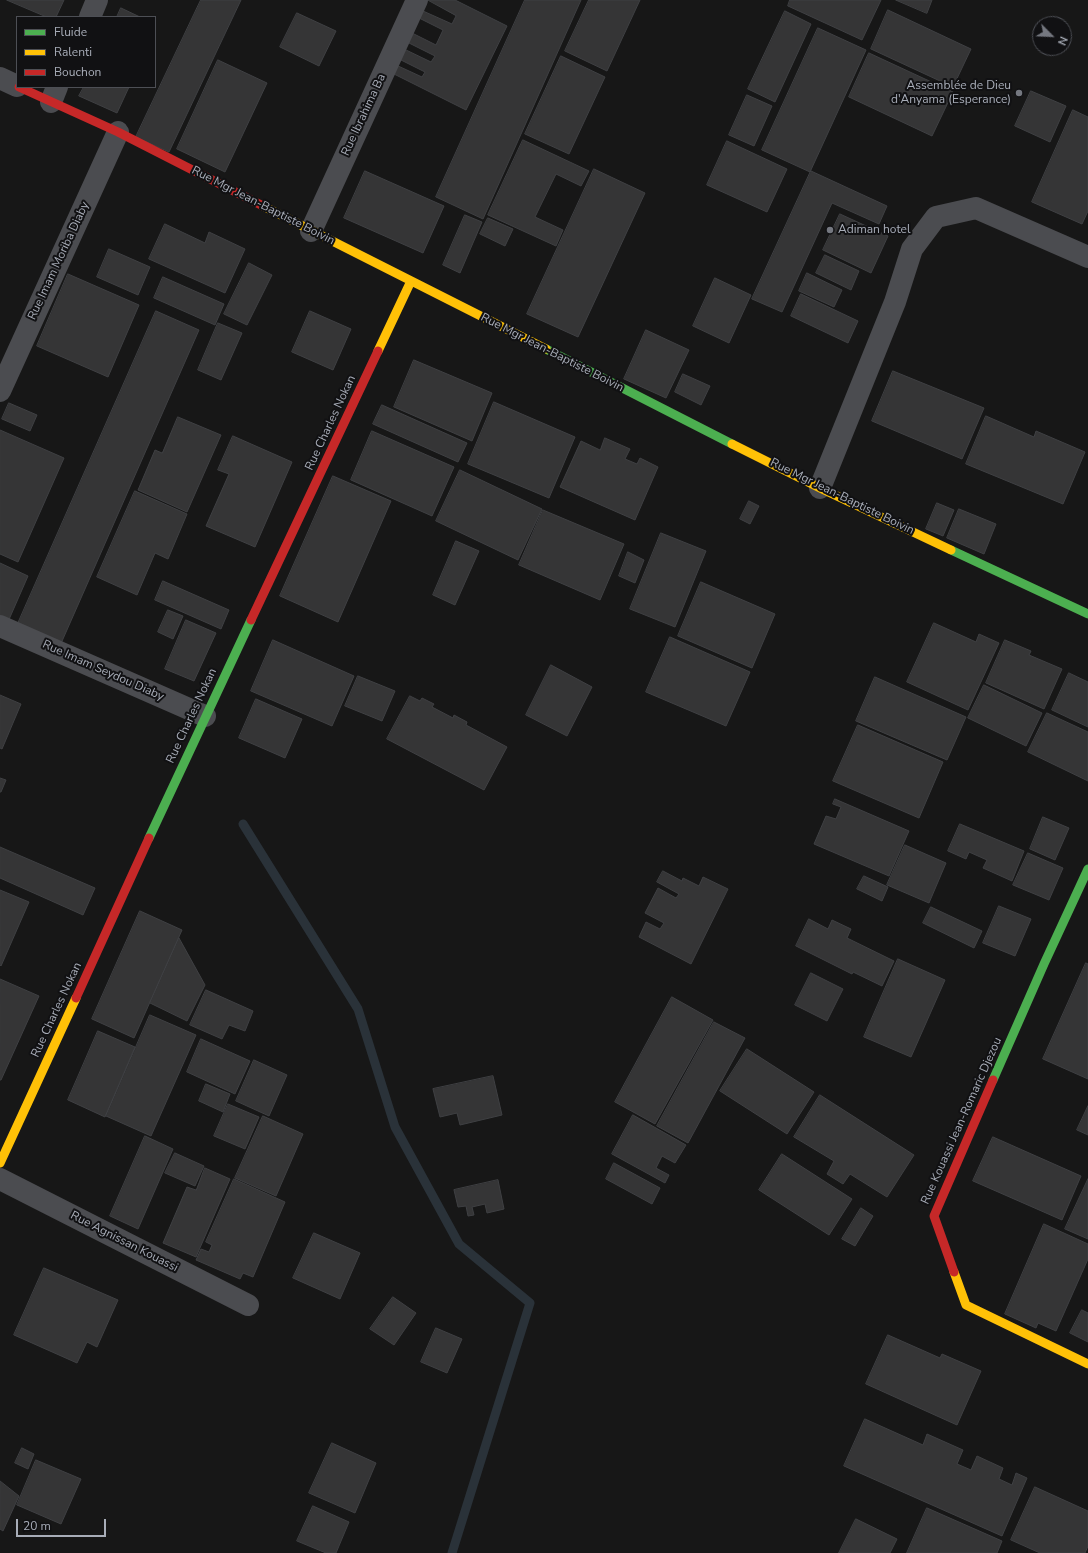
<!DOCTYPE html>
<html>
<head>
<meta charset="utf-8">
<style>
	body { margin:0 }
	#map { position:relative; width:1088px; height:1553px; overflow:hidden; background:#171717; font-family:"Nunito Sans",sans-serif }
	canvas { display:block }
	.legend { position:absolute; left:16px; top:16px; width:140px; height:72px; box-sizing:border-box; background:#111113; border:1px solid #4d4f55; margin:0; padding:5px 7px; list-style:none; font-size:12px; color:#a8adb8 }
	.legend li { display:flex; align-items:center; gap:8px; height:20px }
	.legend b { width:20px; border:1px solid #4d4f55 }
	.north { position:absolute; left:1032px; top:16px; width:40px; height:40px; box-sizing:border-box; background:#111113; border:1px solid #4d4f55; border-radius:50%; rotate:114deg; font-size:11px; font-weight:700; line-height:16px; text-align:center; color:#a8adb8 }
	.north::after { content:''; display:block; margin:auto; width:14px; height:18px; background:#757880; clip-path:polygon(50% 0,100% 100%,50% 72%,0 100%) }
	.scale { position:absolute; left:16px; top:1519px; width:90px; height:18px; box-sizing:border-box; border:2px solid #a8adb8; border-top:0; padding-left:5px; font-size:12px; line-height:14px; white-space:nowrap; color:#a8adb8; -webkit-text-stroke:3px #111113; paint-order:stroke }
</style>
</head>
<body>
<div id="map">
<canvas width="1088" height="1553"></canvas>
<ul class="legend">
<li><b style="height:5px;background:#4caf50"></b>Fluide</li>
<li><b style="height:5px;background:#ffc107"></b>Ralenti</li>
<li><b style="height:5px;background:#c62828"></b>Bouchon</li>
</ul>
<div class="north">N</div>
<div class="scale">20 m</div>
</div>
<script>
const g = document.querySelector('canvas').getContext('2d');
g.lineJoin = 'round';
function stroke(path, color, width, dash) {
  g.strokeStyle = color;
  g.lineWidth = width;
  g.lineCap = dash ? 'butt' : 'round';
  g.setLineDash(dash || []);
  g.stroke(path);
}
function paint(path, color) {
  g.fillStyle = color;
  g.fill(path, 'evenodd');
}
function drawText(font, color, halo, rows, align = 'center') {
  g.font = font + ' "Nunito Sans",sans-serif';
  g.lineWidth = 4;
  g.setLineDash([]);
  g.textBaseline = 'middle';
  g.strokeStyle = halo;
  g.fillStyle = color;
  for (const [text, x, y, turn = 0] of rows) {
    g.save();
    g.translate(x, y);
    g.rotate((+turn || 0) * Math.PI / 180);
    g.textAlign = isNaN(turn) ? turn : align;
    if (halo) g.strokeText(text, 0, 0);
    g.fillText(text, 0, 0);
    g.restore();
  }
}
const stream = new Path2D(`
	M243 824 358 1009 395 1127 459 1244 530 1303 452 1553`);
const building = new Path2D(`
	M7 0H64L56 17H47Z
	M201 0H241L169 152 136 137Z
	M428 0H455L507 26 466 110 392 73 396 65 422 77 425 72 399 59 404 49 431 62 435 56 407 42 412 33 436 45 443 30 419 18 423 11 452 24 456 16Z
	M525 0H581L483 219 436 197Z
	M589 0H640L607 71 565 51Z
	M790 0H881L862 40 788 6Z
	M896 0H932L927 13Z
	M121 8 140 17H117Z
	M888 10 971 49 953 87 871 49Z
	M785 11 811 24 775 102 748 89Z
	M297 13 336 31 319 66 280 47Z
	M818 28 866 50 810 172 762 150Z
	M869 53 953 92 932 136 849 97Z
	M561 56 605 77 569 154 525 134Z
	M218 60 267 83 225 172 177 149Z
	M84 87H129L117 113 79 96Z
	M1031 91 1066 106 1050 142 1015 126Z
	M747 95 772 106 754 146 729 135Z
	M1073 110 1088 117V211L1082 224 1032 202Z
	M523 140 589 171 581 186 556 174 535 217 563 230 556 246 488 215Z
	M727 141 787 169 767 212 707 185Z
	M594 169 645 193 578 337 527 314Z
	M365 171 444 206 423 253 344 218Z
	M811 171 887 206 879 224 832 203 782 312 752 299Z
	M840 214 888 236 871 273 823 250Z
	M465 215 482 222 460 273 443 265Z
	M488 218 513 229 505 246 480 234Z
	M165 224 205 243 209 232 245 249 225 293 149 259Z
	M109 249 150 267 138 295 97 277Z
	M825 255 859 271 851 290 816 273Z
	M249 263 272 275 247 325 224 314Z
	M807 273 842 290 834 307 799 291Z
	M68 274 139 305 108 377 37 346Z
	M163 277 224 304 215 325 154 298Z
	M715 278 751 295 729 343 693 326Z
	M801 294 858 321 848 343 791 316Z
	M156 311 199 330 59 648 16 628Z
	M310 311 351 329 333 370 292 352Z
	M218 323 242 333 221 380 198 370Z
	M646 330 689 350 666 398 624 379Z
	M414 360 492 393 472 441 394 407Z
	M893 371 984 408 962 459 872 421Z
	M683 374 710 386 701 405 675 392Z
	M494 402 575 437 549 498 468 464Z
	M9 403 37 415 30 431 2 419Z
	M382 405 467 443 458 462 373 424Z
	M986 416 1034 437 1036 431 1085 452 1063 504 966 464Z
	M178 417 221 435 187 512 138 490 155 450 162 453Z
	M0 430 64 458 18 562 0 554Z
	M372 431 454 467 432 516 351 480Z
	M233 436 292 462 255 547 206 526 229 474 218 470Z
	M605 438 630 449 625 459 637 464 640 458 658 467 635 520 560 487 581 441 600 450Z
	M460 470 542 509 518 560 436 521Z
	M333 476 391 501 338 622 280 596Z
	M135 491 187 514 168 559 155 553 137 595 97 577Z
	M749 501 759 506 750 524 740 519Z
	M937 503 954 510 943 536 926 529Z
	M959 509 996 524 984 554 947 538Z
	M543 510 624 544 600 600 519 565Z
	M661 533 706 551 675 627 630 609Z
	M456 541 479 551 455 605 433 595Z
	M628 552 644 560 635 583 619 576Z
	M0 563 28 576 7 624 0 621Z
	M163 581 229 610 221 629 155 600Z
	M701 582 775 614 752 668 678 636Z
	M168 610 183 616 173 639 158 632Z
	M186 620 216 633 194 681 165 669Z
	M934 623 976 642 979 634 999 643 968 710 907 682Z
	M670 637 750 672 726 726 646 692Z
	M273 640 354 676 332 726 251 691Z
	M1005 640 1031 651 1029 655 1062 669 1044 709 986 683Z
	M551 665 592 687 567 736 526 715Z
	M1069 673 1088 682V727L1052 710Z
	M358 676 395 691 382 721 345 706Z
	M875 677 966 717 947 760 856 721Z
	M984 685 1042 713 1026 746 968 718Z
	M0 695 21 704 2 749 0 748Z
	M410 696 420 701 422 698 434 704 432 707 453 718 454 715 467 722 466 725 507 747 484 790 387 739Z
	M256 699 302 719 285 758 239 738Z
	M1047 713 1088 732V781L1028 752Z
	M858 725 943 762 919 818 833 781Z
	M0 778 6 780 1 792H0Z
	M835 799 909 831 889 876 814 844 826 816 836 819 841 807 833 804Z
	M1043 817 1069 828 1055 860 1030 849Z
	M960 824 1024 851 1012 881 983 868 987 860 969 852 966 859 948 851Z
	M905 845 946 863 929 903 887 885Z
	M0 847 95 888 83 915 0 878Z
	M1028 853 1063 868 1049 900 1013 885Z
	M663 871 682 881 683 878 699 886 703 877 728 889 691 964 639 937 646 922 660 929 664 923 645 913 658 888 676 898 679 894 657 882Z
	M864 876 888 887 882 901 857 889Z
	M0 890 29 902 1 966 0 965Z
	M999 906 1031 919 1015 956 983 943Z
	M931 907 982 931 974 948 923 923Z
	M140 911 182 930 134 1038 92 1019Z
	M809 919 828 929 832 920 851 929 847 938 894 961 882 986 853 972 852 974 796 946Z
	M179 938 205 985 187 1021 150 1003Z
	M898 959 945 980 911 1057 864 1037Z
	M1086 963 1088 964V1079L1043 1059Z
	M811 973 843 989 827 1021 795 1005Z
	M0 979 39 996 1 1080H0Z
	M206 990 253 1011 245 1031 229 1025 222 1039 190 1025Z
	M672 997 713 1020 655 1124 615 1102Z
	M150 1015 196 1035 151 1136 106 1116Z
	M714 1022 745 1038 688 1143 657 1126Z
	M98 1031 135 1047 105 1117 68 1100Z
	M201 1039 250 1061 235 1094 187 1072Z
	M747 1049 814 1092 787 1134 720 1091Z
	M254 1060 287 1075 269 1116 236 1101Z
	M493 1076 502 1115 460 1125 457 1113 440 1117 433 1089Z
	M206 1084 230 1094 223 1112 199 1101Z
	M820 1095 914 1155 887 1197 850 1174 843 1184 827 1174 834 1161 794 1137Z
	M228 1104 259 1117 245 1149 214 1136Z
	M1088 1106V1135L1077 1130Z
	M633 1115 686 1145 675 1163 662 1156 656 1168 669 1175 665 1183 612 1154Z
	M263 1116 303 1134 276 1196 235 1178Z
	M145 1136 173 1149 138 1229 110 1216Z
	M993 1137 1081 1176 1062 1220 973 1181Z
	M175 1153 204 1166 195 1186 165 1173Z
	M782 1154 852 1199 829 1235 759 1190Z
	M614 1163 660 1188 652 1204 606 1179Z
	M205 1168 230 1179 196 1257 163 1243 187 1187 196 1190Z
	M234 1179 285 1202 253 1277 243 1273 240 1279 196 1260 201 1249 209 1252 212 1245 206 1242Z
	M1088 1179V1239L1065 1229Z
	M498 1180 504 1209 487 1213 485 1204 472 1207 474 1215 468 1216 466 1206 458 1207 454 1190Z
	M861 1208 873 1216 855 1246 842 1239Z
	M1044 1224 1088 1244V1259L1056 1331 1038 1323 1036 1328 1005 1314Z
	M314 1233 360 1253 340 1299 293 1278Z
	M44 1268 118 1300 97 1347 87 1342 77 1363 14 1335Z
	M393 1297 416 1313 394 1345 370 1329Z
	M1082 1310 1088 1313V1342L1070 1333Z
	M436 1328 462 1339 447 1373 421 1362Z
	M888 1335 940 1358 942 1354 981 1371 957 1425 866 1384Z
	M865 1419 923 1445 927 1434 963 1450 957 1464 971 1470 977 1456 1003 1468 999 1479 1012 1485 1016 1473 1027 1478 1002 1536 844 1466Z
	M332 1443 376 1463 355 1513 309 1493Z
	M22 1448 34 1454 28 1469 15 1463Z
	M36 1460 81 1479 61 1524 17 1505Z
	M0 1481 19 1496 3 1531 0 1529Z
	M1035 1487 1088 1511V1546L1085 1553H1040L1011 1540Z
	M313 1506 349 1522 336 1553H326L297 1541Z
	M927 1508 1002 1541 997 1553H907Z
	M856 1519 897 1539 890 1553H839Z`);
const street = new Path2D(`
	M90 17 97 0
	M0 78 17 86
	M51 102 57 87
	M311 231 417 0
	M0 391 118 132
	M820 488 895 302 912 249 936 217 976 208 1088 257
	M0 626 205 716
	M0 1179 248 1305`);
const fast = new Path2D(`
	M546 349 732 444
	M951 550 1088 614
	M149 838 251 620
	M993 1080 1044 964 1088 869`);
const slow = new Path2D(`
	M263 206 546 349
	M378 351 411 281
	M732 444 820 488 951 550
	M0 1163 76 998
	M954 1272 966 1305 1088 1364`);
const jam = new Path2D(`
	M19 87 118 132 263 206
	M251 620 378 351
	M76 998 149 838
	M954 1272 934 1216 993 1080`);
const markers = [
	[1019,93,4,"#757880"],
	[830,230,4,"#757880"]
];
const poiNames = [
	["Assemblée de Dieu",1011,86],
	["d'Anyama (Esperance)",1011,100],
	["Adiman hotel",838,230,"left"]
];
const streetNames = [
	["Rue Ibrahima Ba",364,115,-65],
	["Rue Mgr Jean-Baptiste Boivin",263,206,27],
	["Rue Imam Moriba Diaby",59,261,-65],
	["Rue Mgr Jean-Baptiste Boivin",552,353,27],
	["Rue Charles Nokan",331,423,-65],
	["Rue Mgr Jean-Baptiste Boivin",842,497,26],
	["Rue Imam Seydou Diaby",103,671,24],
	["Rue Charles Nokan",192,716,-65],
	["Rue Charles Nokan",57,1010,-65],
	["Rue Kouassi Jean-Romaric Djezou",962,1121,-66],
	["Rue Agnissan Kouassi",124,1242,27]
];
stroke(stream, '#2a3239', 9);
paint(building, '#353536');
stroke(building, '#3f4043', 1);
stroke(street, '#4b4c50', 22);
stroke(fast, '#4caf50', 9);
stroke(slow, '#ffc107', 9);
stroke(jam, '#c62828', 9);
for (const [x, y, r, color] of markers) {
  const dot = new Path2D();
  dot.arc(x, y, r, 0, 2 * Math.PI);
  g.fillStyle = color;
  g.fill(dot);
  stroke(dot, '#111113', 1.5);
}
drawText('12px', '#a8adb8', '#111113', poiNames, 'right');
drawText('12px', '#a8adb8', '#111113', streetNames);
</script>
</body>
</html>
